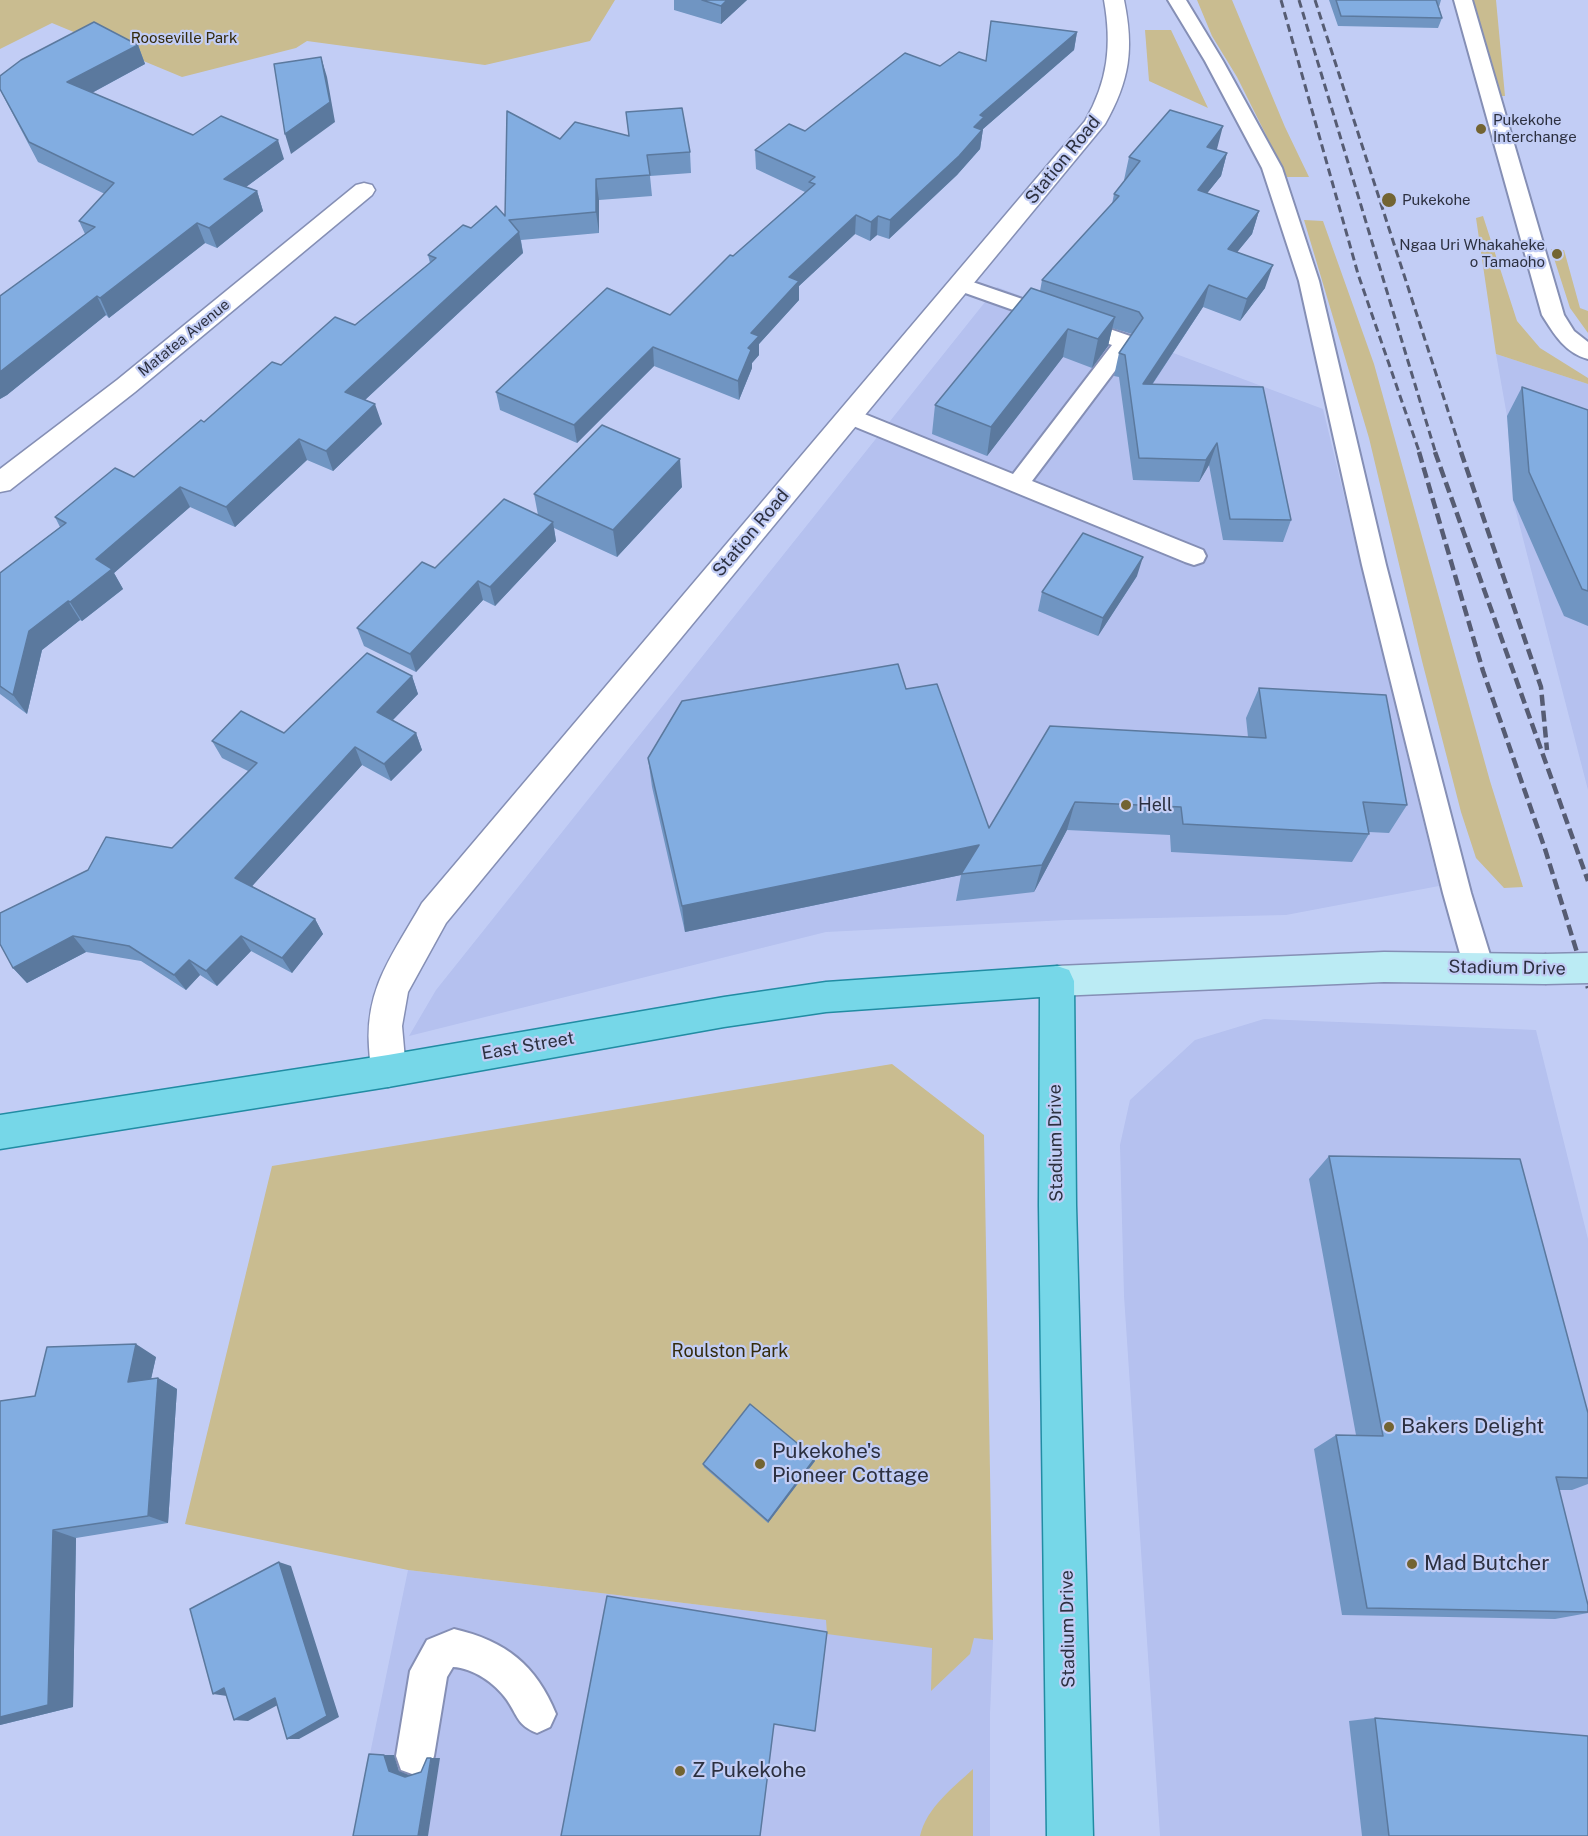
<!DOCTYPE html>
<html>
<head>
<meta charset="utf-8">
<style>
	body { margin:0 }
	canvas { display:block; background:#c2cdf5 }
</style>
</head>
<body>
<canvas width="1588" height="1836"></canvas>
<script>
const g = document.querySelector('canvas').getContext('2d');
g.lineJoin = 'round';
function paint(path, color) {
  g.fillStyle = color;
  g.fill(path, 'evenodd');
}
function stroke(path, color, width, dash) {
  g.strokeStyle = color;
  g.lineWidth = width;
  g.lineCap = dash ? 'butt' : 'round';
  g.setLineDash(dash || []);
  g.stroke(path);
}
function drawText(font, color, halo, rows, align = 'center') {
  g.font = font + ' "Public Sans",sans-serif';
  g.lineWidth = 4.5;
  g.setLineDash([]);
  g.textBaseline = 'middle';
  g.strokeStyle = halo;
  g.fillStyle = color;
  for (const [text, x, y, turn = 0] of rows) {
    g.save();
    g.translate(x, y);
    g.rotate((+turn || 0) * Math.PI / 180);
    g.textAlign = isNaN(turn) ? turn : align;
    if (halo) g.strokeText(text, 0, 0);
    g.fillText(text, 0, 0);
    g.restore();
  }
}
const built = new Path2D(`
	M997 287 1323 409 1439 886 1286 915 1067 920 826 932 409 1036 436 990Z
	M1496 354 1588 384V790L1513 500 1507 416Z
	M1264 1019 1536 1030 1588 1239V1836H1160L1124 1296 1120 1145 1130 1100 1195 1040Z
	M408 1570 993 1640 990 1714V1836H353Z`);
const green = new Path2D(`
	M0 0H615L590 41 485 65 307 41 296 48 182 77 52 23 0 49Z
	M1197 0H1232L1285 127 1309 177H1287L1237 77 1212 36Z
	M1470 0H1496L1505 96H1501Z
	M1145 30H1171L1208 108 1149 81Z
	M1483 216 1517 321 1540 348 1588 378V384L1496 354 1476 218Z
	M1304 220 1323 221 1374 364 1490 781 1523 887 1504 888 1476 858 1461 812 1422 661 1369 438Z
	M1551 249 1564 250 1580 308 1588 311V333L1570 308Z
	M892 1064 984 1135 993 1640 974 1638 970 1654 931 1691 932 1648 827 1634 826 1620 408 1570 185 1524 272 1166Z
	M973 1769V1836H920C927 1807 952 1789 973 1769Z`);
const lane = new Path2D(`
	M1168 0H1186L1223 61 1282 168 1319 281 1386 565 1471 893 1494 968 1489 977 1479 981 1469 977 1464 968 1443 893 1362 565 1299 281 1262 168 1205 61Z
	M1454 0H1472L1564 315 1574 331 1588 342V359C1565 353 1554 334 1542 315Z
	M961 278 1133 337 1136 342 1133 347 1032 481 1203 550 1206 556 1203 562 1194 565 1185 562 841 421 838 416 841 411 849 408 857 411 1013 474 1112 345 954 289 951 284 954 279Z
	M454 1629C506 1641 536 1665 556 1714L550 1727 537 1733C517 1725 518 1716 507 1700 495 1683 473 1668 453 1667L447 1677 434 1756 429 1770 415 1775 401 1770 396 1756 410 1671 427 1640Z`);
const street = new Path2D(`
	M1104 0H1124C1134 49 1130 80 1105 124L446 923 408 992 402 1026 406 1071 400 1082 388 1087 376 1082C370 1070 370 1060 369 1047 365 987 394 953 422 903L1085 121C1108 81 1112 45 1104 0Z
	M364 183 372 185 375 190 372 195 135 392 10 490 0 492V469L117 380 356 185Z`);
const secondary = new Path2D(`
	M1384 952 1545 954 1557 959 1562 969 1557 979 1545 984 1384 982 1057 996 1045 992 1040 981 1045 970 1057 966Z`);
const primary = new Path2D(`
	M1057 966 1069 970 1074 981 1076 1205 1093 1836H1047L1039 1205 1040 997 826 1012 724 1027 388 1087 0 1149V1115L388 1055 724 997 826 982Z`);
const railFar1 = new Path2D(`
	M1281 0 1358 274 1420 454
	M1299 0 1436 454
	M1315 0 1462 454`);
const rail = new Path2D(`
	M1419 452 1483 671 1545 849 1588 988
	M1435 452 1588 881
	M1461 452 1541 687 1547 750`);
const secondaryBridge = new Path2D(`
	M1545 969 1588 968`);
const wall = new Path2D(`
	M674 0H747L721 24 674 10Z
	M1329 0H1441L1439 7 1442 18 1438 28 1338 26Z
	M1077 32 1074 50 983 129 980 149 957 175 889 239 877 235 870 241 855 234 799 286V300L759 344V355L752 363V368L739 400 654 366 577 443 500 410 496 392 670 315 733 256 805 192 756 169 755 150 805 131 940 66 986 61Z
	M138 45 145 64 92 93 193 135 284 159 246 187 257 191 263 211 217 248 205 243 109 318 106 315 7 395 0 399V296L85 234 79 221 105 194 38 162 0 90V76Z
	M626 112 690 152 691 173 650 176 652 196 599 200V233L521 240 523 253 365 400 382 424 333 471 307 460 235 527 190 507 114 573 123 589 82 621 80 620 42 650 27 714 0 694V573L60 527 55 517 134 477 204 422 281 365 355 325 430 263 428 255 471 228 505 216 560 139 629 136Z
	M1217 149V150L1227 153 1221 176 1207 193 1259 211 1252 234 1237 252 1265 288 1240 321 1203 307 1152 385 1263 387 1291 520 1283 542 1223 540 1209 465 1199 482 1133 480 1119 377 1114 376 1119 353 1132 334 1112 328 1108 346 1092 368 1063 357 987 456 932 434 935 405 1040 291 1042 280 1112 204 1114 194 1125 180H1124L1129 157Z
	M1522 387 1588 410V626L1564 616 1513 500 1507 416Z
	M682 487 617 557 554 528 556 541 495 606 483 600 416 672 364 646 357 628 435 568 538 515 534 494Z
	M1137 576 1098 636 1038 611 1042 592Z
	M412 676 418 694 393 720 416 733 422 750 391 781 362 765 252 886 315 919 323 934 292 973 251 951 217 986 200 975 186 990 141 961 86 952 27 983 13 968 172 848 248 771 222 758 212 741 284 733Z
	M1259 688 1407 805 1389 833 1369 832V834L1352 862 1171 852 1170 835 1067 830 1034 892 956 901 961 875 685 932 652 787 648 758 906 689 989 828 1248 737 1246 718Z
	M1329 1156 1588 1413V1484L1572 1490H1559L1588 1613 1555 1619 1342 1615 1314 1449 1336 1435H1356L1309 1179Z
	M156 1357 151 1378H158L177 1389 168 1523 76 1538 73 1707 0 1725V1401L35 1396Z
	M815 1461 768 1523 704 1467 703 1464Z
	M1375 1718 1588 1836H1362L1349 1721Z`);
const shadedWall = new Path2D(`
	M727 0H747L721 24V6Z
	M1077 32 1074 50 983 129 980 149 957 175 889 239 890 220 974 127 980 115Z
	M138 45 145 64 75 102 67 82Z
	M321 57 327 77 335 122 291 154 285 134Z
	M1223 126 1217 149 1202 170 1207 147Z
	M278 140 284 159 231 198 224 179Z
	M1227 153 1221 176 1192 212 1198 190Z
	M596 179 599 200V233L596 212Z
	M257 191 263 211 217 248 209 228Z
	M1259 211 1252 234 1221 272 1228 249Z
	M856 215 855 234 799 286V300L759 344V355L752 363V368L739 400 738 381 748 348 751 333 789 277Z
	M878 216 877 235 870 241 871 222Z
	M197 223 205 243 109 318 100 298Z
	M519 232 523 253 352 412 345 392Z
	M1273 265 1265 288 1240 321 1247 299Z
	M1209 285 1203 307 1137 407 1143 384Z
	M97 296 106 315 7 395 0 399V372Z
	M1115 317 1108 346 1092 368 1098 339Z
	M1068 329 1063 357 987 456 991 427Z
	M653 347 654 366 577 443 574 425Z
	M375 404 382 424 333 471 326 451Z
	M299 439 307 460 235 527 226 507Z
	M1217 443 1209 465 1199 482 1206 460Z
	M680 459 682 487 617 557 613 530Z
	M180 487 190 507 114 573 123 589 82 621 70 602 96 559Z
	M553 522 556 541 495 606 490 587Z
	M1143 557 1137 576 1098 636 1103 618Z
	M478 581 483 600 416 672 410 654Z
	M68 601 80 620 42 650 27 714 13 695 29 631Z
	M412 676 418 694 384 729 377 712Z
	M416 733 422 750 391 781 384 764Z
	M355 747 362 765 245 894 235 878Z
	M1075 802 1067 830 1034 892 1042 865Z
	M979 845 961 875 685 932 682 906Z
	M315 919 323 934 292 973 282 958Z
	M73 936 86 952 27 983 13 968Z
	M241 936 251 951 217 986 206 971Z
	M189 960 200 975 186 990 174 975Z
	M136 1344 156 1357 148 1393 128 1382Z
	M158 1378 177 1389 168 1523 148 1516Z
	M815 1458V1461L768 1523V1521Z
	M53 1530 76 1538 73 1707 0 1725V1717Z
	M279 1562 291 1566 339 1717 299 1739H287Z
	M224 1688 227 1696 213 1694Z
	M275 1698 287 1700 248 1721 234 1720Z
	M384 1755H394L399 1771 414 1777H405L389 1771Z
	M431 1758H440L428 1836H418Z`);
const building = new Path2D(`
	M702 0H727L721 6Z
	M1336 0H1436L1442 18 1341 16Z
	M991 21 1077 32 980 115 984 117 974 127 982 130 959 156 890 220 878 216 871 222 856 215 789 277 799 281 751 333 759 336 748 348 751 350 738 381 653 347 574 425 496 392 607 288 670 315 730 255 733 256 815 184 809 182 815 177 755 150 789 124 805 131 905 53 940 66 959 52 986 61Z
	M94 22 138 45 67 82 193 135 221 116 278 140 224 179 257 191 209 228 197 223 100 298 97 296 0 372V296L95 227 79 221 114 183 29 142 0 89V76L21 60Z
	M321 57 330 102 285 134 274 64Z
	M682 108 690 152 647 155 650 175 596 179V212L509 220 519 232 345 392 375 404 326 451 299 439 226 507 180 487 96 559 112 569 70 602 68 601 29 631 13 695 0 686V573L66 523 55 517 115 468 134 477 201 420 204 422 272 362 281 365 335 317 355 325 436 258 428 255 463 225 471 228 496 206 505 216 507 111 560 139 575 122 629 136 626 112Z
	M1170 110 1223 126 1207 147 1227 153 1198 190 1259 211 1228 249 1273 265 1247 299 1209 285 1143 384 1263 387 1291 520 1230 519 1217 443 1206 460 1139 458 1125 355 1119 353 1143 318 1139 312 1042 280 1119 196 1114 194 1140 161 1129 157Z
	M1031 288 1115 317 1098 339 1068 329 991 427 935 405Z
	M1522 387 1588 410V591L1582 589 1529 472Z
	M602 425 680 459 613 530 534 494Z
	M504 499 553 522 490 587 478 581 410 654 357 628 422 562 435 568Z
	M1083 533 1143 557 1103 618 1042 592Z
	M367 653 412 676 377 712 416 733 384 764 355 747 235 878 315 919 282 958 241 936 206 971 189 960 174 975 129 946 73 936 13 968 0 944V913L88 870 106 837 172 848 257 763 212 741 241 711 284 733Z
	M898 664 906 689 937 684 989 828 1050 726 1266 738 1259 688 1386 695 1407 805 1363 802 1369 834 1183 824 1181 807 1075 802 1042 865 961 874 979 845 682 906 648 758 682 701Z
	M1329 1156 1520 1159 1588 1413V1478L1556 1477 1588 1605V1612L1367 1608 1336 1435 1383 1436Z
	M136 1344 128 1382 158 1378 148 1516 53 1530 48 1705 0 1717V1401L35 1396 47 1347Z
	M750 1404 815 1458 768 1521 703 1464Z
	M279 1562 327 1716 287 1739 275 1698 234 1720 224 1688 213 1694 190 1609Z
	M607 1596 827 1632 815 1731 774 1724 760 1836H561Z
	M1375 1718 1588 1736V1836H1389Z
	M369 1754 384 1755 389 1771 405 1777 421 1772 427 1758H431L418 1836H353Z`);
const markers = [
	[1481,129,6,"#736432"],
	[1389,200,8,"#736432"],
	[1557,254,6,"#736432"],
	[1126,805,6,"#736432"],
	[1389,1427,6,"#736432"],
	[760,1464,6,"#736432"],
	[1412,1564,6,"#736432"],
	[680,1771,6,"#736432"]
];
const farParknames = [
	["Rooseville Park",184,38]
];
const farPoinames = [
	["Pukekohe",1493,120],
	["Interchange",1493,137],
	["Pukekohe",1402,200],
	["Ngaa Uri Whakaheke",1545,245,"right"],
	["o Tamaoho",1545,262,"right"]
];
const farStreetnames = [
	["Matatea Avenue",184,338,-39]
];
const streetNames = [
	["Station Road",1063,160,-51],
	["Station Road",751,533,-50],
	["Stadium Drive",1507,968,1],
	["East Street",528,1046,-10],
	["Stadium Drive",1056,1143,-91],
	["Stadium Drive",1068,1629,-91]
];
const poiNames = [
	["Hell",1138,805]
];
const parkNames = [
	["Roulston Park",730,1351]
];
const nearPoinames = [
	["Bakers Delight",1401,1427],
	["Pukekohe's",772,1452],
	["Pioneer Cottage",772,1476],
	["Mad Butcher",1424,1564],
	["Z Pukekohe",692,1771]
];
paint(built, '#b5c1ef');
paint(green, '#c9bc90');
stroke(lane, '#858fb5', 4);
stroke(street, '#858fb5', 3);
stroke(secondary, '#858fb5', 3);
stroke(primary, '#218ca3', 3);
paint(lane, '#fff');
paint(street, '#fff');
paint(secondary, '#bbebf4');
paint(primary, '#76d7e8');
stroke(railFar1, '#565c73', 3, [8, 4.5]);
stroke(rail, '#565c73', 4.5, [11, 5]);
stroke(secondaryBridge, '#858fb5', 33, []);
stroke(secondaryBridge, '#bbebf4', 30);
paint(wall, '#7095c2');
paint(shadedWall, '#5b799e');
paint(building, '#82ade1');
stroke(building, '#5b799e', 1.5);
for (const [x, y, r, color] of markers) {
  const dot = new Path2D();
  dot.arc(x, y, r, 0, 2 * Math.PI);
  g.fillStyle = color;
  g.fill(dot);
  stroke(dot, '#c2cdf5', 2);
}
drawText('15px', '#332a0c', '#c2cdf5', farParknames);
drawText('15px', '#2c3040', '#c2cdf5', farPoinames, 'left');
drawText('15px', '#2c3040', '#c2cdf5', farStreetnames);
drawText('18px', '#2c3040', '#c2cdf5', streetNames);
drawText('18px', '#2c3040', '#c2cdf5', poiNames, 'left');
drawText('18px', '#332a0c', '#c2cdf5', parkNames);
drawText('21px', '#2c3040', '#c2cdf5', nearPoinames, 'left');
</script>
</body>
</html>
